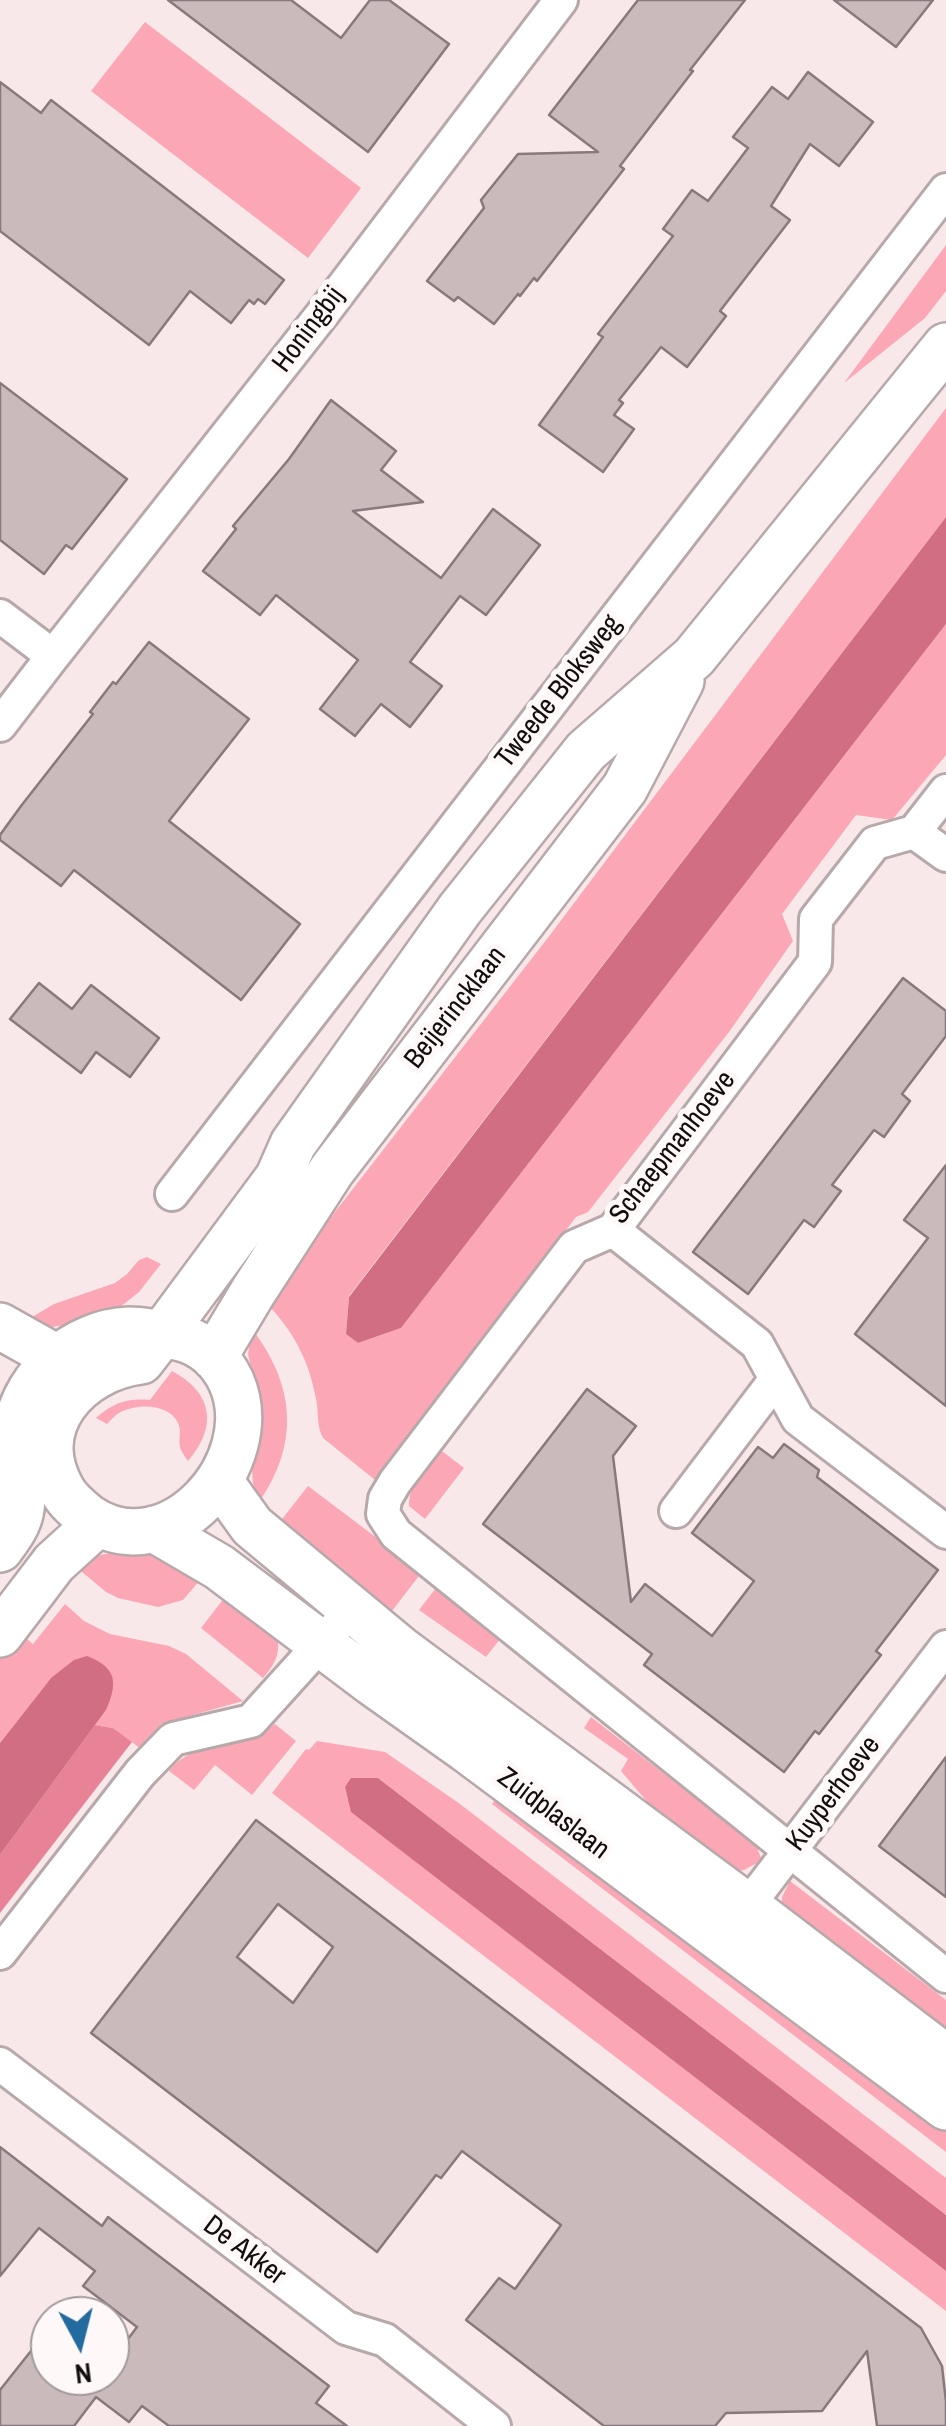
<!DOCTYPE html>
<html>
<head>
<meta charset="utf-8">
<style>
	body { margin:0 }
	#map { position:relative; width:946px; height:2426px; overflow:hidden; background:#f8e8ea; font-family:"Archivo Narrow",sans-serif }
	canvas { display:block }
	.north { position:absolute; left:30px; top:2296px; width:100px; height:100px; box-sizing:border-box; background:#fef8f8; border:2px solid #a09a9a; border-radius:50%; rotate:173deg; font-size:28px; font-weight:700; line-height:40px; text-align:center; color:#130e0e }
	.north::after { content:''; display:block; margin:auto; width:35px; height:45px; background:#236b9f; clip-path:polygon(50% 0,100% 100%,50% 72%,0 100%) }
</style>
</head>
<body>
<div id="map">
<canvas width="946" height="2426"></canvas>
<div class="north">N</div>
</div>
<script>
const g = document.querySelector('canvas').getContext('2d');
g.lineJoin = 'round';
function paint(path, color) {
  g.fillStyle = color;
  g.fill(path, 'evenodd');
}
function stroke(path, color, width, dash) {
  g.strokeStyle = color;
  g.lineWidth = width;
  g.lineCap = dash ? 'butt' : 'round';
  g.setLineDash(dash || []);
  g.stroke(path);
}
function drawText(font, color, halo, rows, align = 'center') {
  g.font = font + ' "Archivo Narrow",sans-serif';
  g.lineWidth = 10;
  g.setLineDash([]);
  g.textBaseline = 'middle';
  g.strokeStyle = halo;
  g.fillStyle = color;
  for (const [text, x, y, turn = 0] of rows) {
    g.save();
    g.translate(x, y);
    g.rotate((+turn || 0) * Math.PI / 180);
    g.textAlign = isNaN(turn) ? turn : align;
    if (halo) g.strokeText(text, 0, 0);
    g.fillText(text, 0, 0);
    g.restore();
  }
}
const green = new Path2D(`
	M145 22 361 188 308 258 91 91Z
	M946 245V291L925 318 844 383Z
	M946 408V517L349 1296 346 1334 358 1343 401 1328 946 624V755L892 820 856 815 782 914 793 941 729 1032 588 1212 576 1217 375 1480 323 1438C316 1425 319 1412 316 1399 309 1360 293 1330 265 1302L550 935Z
	M147 1257 161 1264 139 1292 119 1308 65 1325 52 1327 27 1320 54 1304 115 1283 127 1274 139 1260Z
	M252 1329C295 1385 300 1443 259 1502L253 1484 252 1469 262 1421 248 1354Z
	M172 1371C213 1393 218 1426 188 1461 185 1456 181 1452 180 1447 178 1439 182 1431 178 1423 169 1403 136 1403 119 1413 115 1415 111 1420 107 1424L96 1418C113 1403 127 1398 150 1400Z
	M438 1448 464 1468 425 1519 409 1506C409 1482 424 1467 438 1448Z
	M308 1486 422 1572 385 1620 275 1528Z
	M118 1552 156 1554 201 1579 183 1600 158 1607 118 1598 106 1592 75 1566 94 1556Z
	M439 1584 504 1634 486 1657 419 1610Z
	M49 1591 58 1599 27 1639 33 1644 65 1604 84 1621 110 1634 169 1646 186 1654 243 1701 161 1724 141 1749 113 1728 95 1725 106 1710 51 1678 0 1743V1655Z
	M228 1593 277 1635C281 1654 275 1664 263 1678L201 1628Z
	M591 1717 756 1845 761 1858 757 1863 744 1870 733 1872 683 1844 621 1771 628 1759 584 1728Z
	M275 1724 296 1741 252 1795 215 1765 194 1790 169 1771C193 1739 244 1748 275 1724Z
	M317 1741 385 1752 460 1804 946 2178V2215L378 1778 345 1787 352 1812 946 2271V2311L272 1793 306 1749 309 1750Z
	M502 1790 946 2127V2152L492 1804Z
	M790 1881 946 2000V2047L782 1907V1897Z`);
const forest = new Path2D(`
	M95 1725 113 1728 132 1742 0 1913V1855Z`);
const water = new Path2D(`
	M946 517V624L401 1328 358 1343 346 1334 349 1297Z
	M87 1656C117 1668 118 1682 106 1710L0 1855V1743L51 1678 74 1660Z
	M351 1778H378L946 2215V2271L351 1812 345 1787Z`);
const building = new Path2D(`
	M168 0H291L341 38 370 0H389L449 44 368 152Z
	M638 0H745L690 70 693 71 620 166 624 169 537 281 534 278 520 296 518 294 494 324 458 297 454 301 427 281 484 208 481 200 518 154 598 152 549 115Z
	M834 0H933L896 47Z
	M808 72 873 122 839 166 810 144 771 206 790 220 720 311 726 316 687 367 661 347 619 400 623 403 614 415 634 429 603 472 539 425 603 337 598 334 673 236 663 229 692 190 708 201 748 148 733 137 772 87 788 99Z
	M0 82 41 113 51 100 284 280 265 304 258 299 254 304 249 300 231 323 190 291 149 345 0 231Z
	M0 383 127 479 72 549 66 545 44 574 0 540Z
	M331 400 396 451 381 470 423 502 353 511 441 578 493 509 540 545 486 615 460 596 410 662 442 686 410 727 381 704 355 736 320 709 358 660 276 595 260 615 203 571 236 529 233 526 289 459Z
	M149 642 249 719 169 821 300 924 241 1000 74 870 61 886 0 840V835L21 806 93 714 90 712 113 682 116 684Z
	M903 978 946 1011V1036L902 1094 910 1101 884 1137 874 1130 832 1185 841 1191 814 1227 804 1220 748 1294 693 1252Z
	M39 983 72 1009 91 985 159 1038 130 1077 96 1052 81 1073 10 1019Z
	M946 1165V1406L855 1334 928 1238 904 1220Z
	M587 1389 636 1426 613 1456 631 1602 645 1584 712 1636 754 1581 692 1533 758 1447 773 1458 784 1444 819 1470 817 1477 938 1570 876 1651 881 1655 862 1679 819 1734 815 1731 784 1772 644 1665 652 1654 483 1524Z
	M946 1757V1897L879 1846Z
	M256 1820 921 2328 942 2366 946 2402V2426H877L867 2351 822 2411 726 2413 715 2426H604L466 2320 499 2278 515 2289 561 2225 462 2151 441 2178 436 2175 377 2252 91 2033ZM278 1904 333 1947 293 2003 237 1957Z
	M0 2147 102 2226 108 2217 329 2386 316 2403 347 2426H169L142 2406 129 2422 96 2397 74 2426H0V2390L50 2327V2376H110V2363L137 2327 83 2286 95 2271 39 2228 0 2276Z`);
const street = new Path2D(`
	M0 616 53 656 324 312 561 0
	M0 725 53 656
	M946 791 914 832 875 843 816 919 815 962 613 1230 574 1247 395 1482 385 1499 383 1514 396 1534 946 1976
	M914 832 946 855
	M172 1194 946 190
	M613 1230 757 1344 798 1419 946 1532
	M676 1511 776 1379
	M736 1921 946 1647
	M0 1953 140 1773 173 1739 251 1721 336 1627
	M0 2064 346 2328 385 2340 494 2426`);
const secondary = new Path2D(`
	M0 1326 57 1358
	M214 1357 253 1292 332 1170 625 788 681 681
	M219 1480 252 1526 400 1649 748 1907 946 2058
	M154 1529 219 1567 373 1683 466 1749 946 2107
	M0 1549C9 1537 19 1524 21 1509 23 1499 20 1489 19 1479 16 1461 14 1444 17 1426 26 1375 76 1332 129 1330 146 1330 164 1334 181 1338 204 1344 221 1360 231 1381 267 1462 168 1572 88 1517 78 1509 68 1501 62 1490 26 1427 77 1369 141 1361L172 1321 278 1178 293 1144 460 909 586 751 694 657 946 346
	M0 1634 54 1563 98 1523`);
const streetNames = [
	["Honingbij",309,330,-53],
	["Tweede Bloksweg",559,692,-52],
	["Beijerincklaan",456,1008,-52],
	["Schaepmanhoeve",673,1148,-52],
	["Kuyperhoeve",834,1794,-53],
	["Zuidplaslaan",553,1814,37],
	["De Akker",244,2251,37]
];
paint(green, '#fca7b6');
paint(forest, '#e88297');
paint(water, '#d16e83');
paint(building, '#cababc');
stroke(building, '#887a7c', 2.5);
stroke(street, '#b7a8aa', 38);
stroke(secondary, '#b7a8aa', 50);
stroke(street, '#fff', 32);
stroke(secondary, '#fff', 45);
drawText('28px', '#130e0e', '#fef8f8', streetNames);
</script>
</body>
</html>
